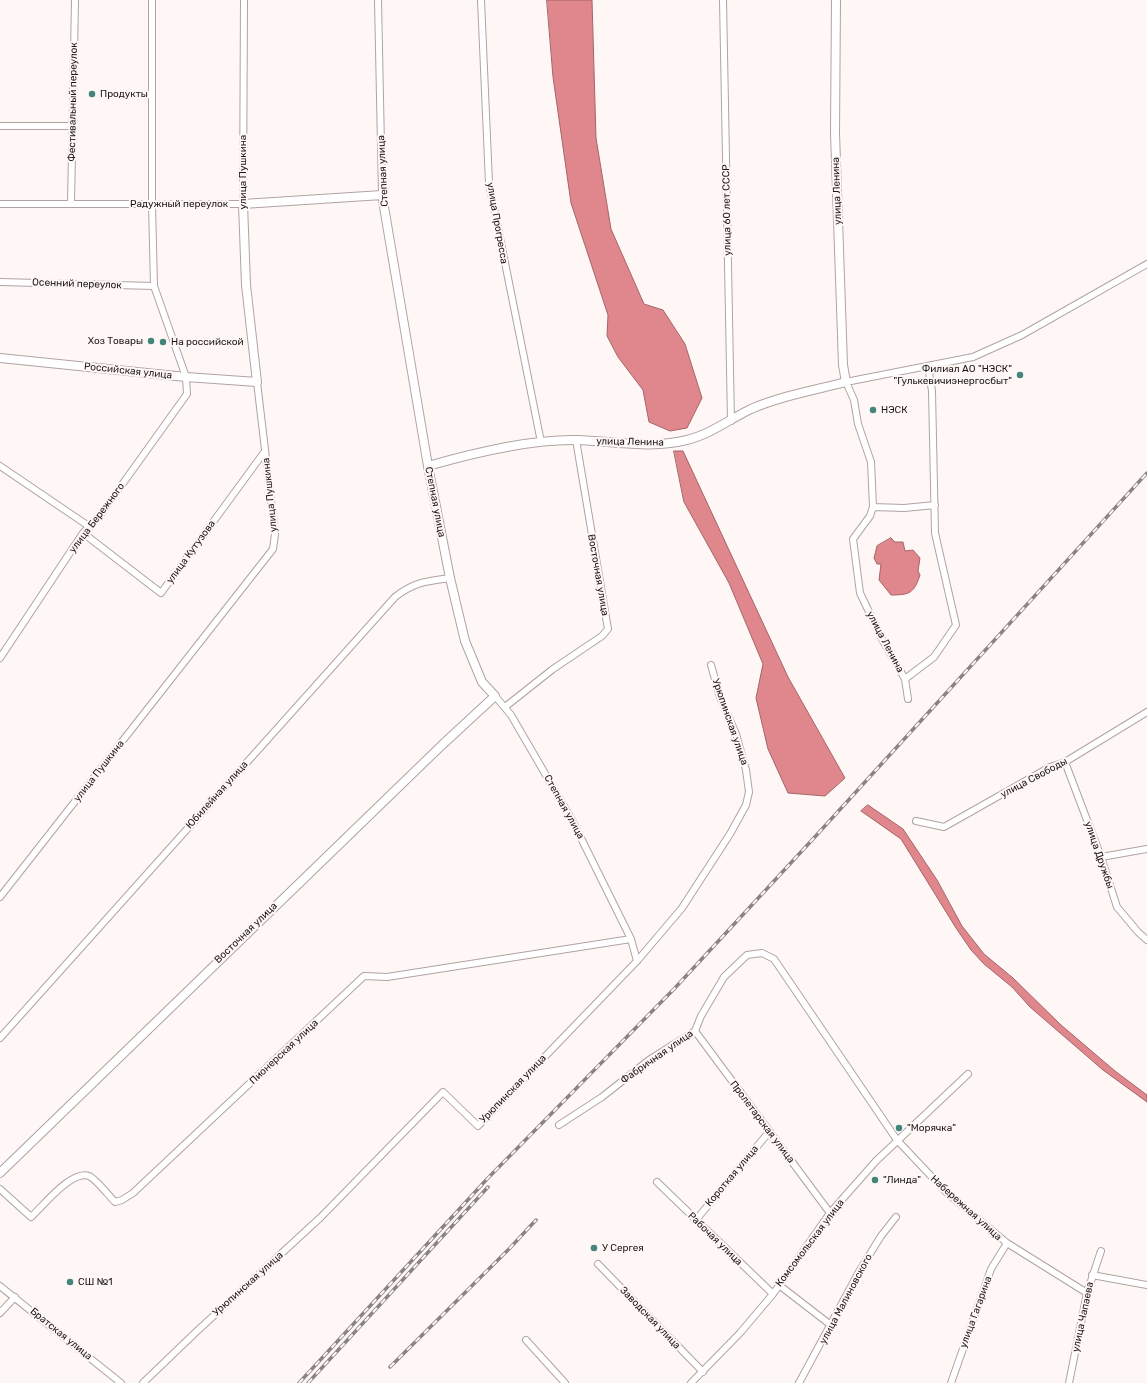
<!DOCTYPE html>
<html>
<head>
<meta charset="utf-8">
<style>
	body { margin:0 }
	canvas { display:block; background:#fff6f6 }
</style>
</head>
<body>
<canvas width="1147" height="1383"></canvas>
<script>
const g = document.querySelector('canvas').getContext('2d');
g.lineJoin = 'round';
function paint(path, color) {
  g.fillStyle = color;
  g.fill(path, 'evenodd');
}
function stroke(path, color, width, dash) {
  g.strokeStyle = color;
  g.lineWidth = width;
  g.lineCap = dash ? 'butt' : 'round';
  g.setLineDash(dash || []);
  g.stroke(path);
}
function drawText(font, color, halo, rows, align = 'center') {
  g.font = font + ' Rubik,sans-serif';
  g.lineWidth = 4;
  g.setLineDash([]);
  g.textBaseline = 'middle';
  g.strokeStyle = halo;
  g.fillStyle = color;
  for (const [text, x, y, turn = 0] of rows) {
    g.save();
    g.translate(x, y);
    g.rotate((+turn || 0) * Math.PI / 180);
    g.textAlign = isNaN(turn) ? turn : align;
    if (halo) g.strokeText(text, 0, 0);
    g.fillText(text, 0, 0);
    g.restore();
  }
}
const water = new Path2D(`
	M547 0H592L596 138 611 229 644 304 663 310 685 344 702 398 687 428 670 431 649 422 643 390 618 357 607 336 608 315 571 203 553 77Z
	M674 451H683L788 677 845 778 825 796 788 793 768 749 756 698 763 664 729 583 684 502Z
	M891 538 895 542H903L905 551 913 550 920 558 918 571 920 575C914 593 910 595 891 595L879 580 881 564H877L874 558 877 546Z
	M868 805 903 829 937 880 962 926 984 954 1013 978 1061 1025 1115 1071 1147 1095V1102L1103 1070 1030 1007 1012 987 984 964 971 950 956 928 901 839 861 811Z`);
const minor = new Path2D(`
	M378 0 382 195
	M481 0 489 183 541 442
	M723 0 731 421
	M0 126H72
	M71 203 75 0
	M0 204H243L244 0
	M0 282 154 286
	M0 466 90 527
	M873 507 904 508 935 505
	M83 533 161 593 265 451
	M0 658 83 533 101 514 187 394 186 377 154 286 152 204V0
	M905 679 934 657 956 625 935 533 932 391 928 366
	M495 696 511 715 572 820 631 939 637 961
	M908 699 905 679 883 641 860 593 853 539 870 516 873 507 871 462 858 424 854 400 846 382 973 357 1022 335 1147 264
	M505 707 553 669 602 636 608 629 576 440
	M1065 762 1101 857 1117 907 1138 932 1147 940
	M916 821 944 827 1050 767 1065 762 1147 712
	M1101 857 1147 849
	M0 897 273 549 275 534 257 382
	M695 1031 830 1213
	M0 1038 395 597C414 582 427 581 450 578
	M559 1125 602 1097 649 1060 695 1031 701 1016 724 977 747 955 762 953 774 959 897 1140 947 1193 1007 1243 1087 1293
	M657 1182 773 1294
	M0 1189 31 1217C43 1206 71 1170 89 1176 96 1179 109 1196 115 1202L122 1200 133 1193 364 976 387 977 631 939
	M695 1221 769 1132
	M598 1264 703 1372
	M1092 1275 1147 1285
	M779 1285 832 1326
	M0 1286 121 1383
	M0 1313 15 1297
	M526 1340 565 1383
	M143 1383 196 1332 321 1217 443 1092 478 1126 637 961 682 908 730 834 746 805 749 792 746 770 736 734 720 697 711 665
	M691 1383 740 1333 773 1294 830 1213 876 1161 968 1074
	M799 1383 860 1270 881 1236 896 1217
	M951 1383 991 1269 1007 1243
	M1069 1383 1087 1293 1101 1251`);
const tertiary = new Path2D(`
	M0 358 186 377 257 382 246 285 243 204 382 195 428 466 450 578 465 641 482 682 495 696 442 745 0 1173
	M428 466C473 453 530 439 577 440 609 441 644 448 677 442 708 437 724 422 751 409 781 396 815 390 846 382L843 365 835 133 836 0`);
const rail = new Path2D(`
	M390 1367 509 1249 536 1220
	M299 1383 488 1178 674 989 813 839 1147 473
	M308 1383 488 1187`);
const markers = [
	[92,94,4,"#428679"],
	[151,341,4,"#428679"],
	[163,342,4,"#428679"],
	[1020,375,4,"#428679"],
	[873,410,4,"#428679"],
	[899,1128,4,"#428679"],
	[875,1180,4,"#428679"],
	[594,1248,4,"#428679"],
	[70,1282,4,"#428679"]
];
const poiNames = [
	["Продукты",100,94],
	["Хоз Товары",143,341,"right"],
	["На российской",171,342],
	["Филиал АО \"НЭСК\"",1012,369,"right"],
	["\"Гулькевичиэнергосбыт\"",1012,381,"right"],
	["НЭСК",881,410],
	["\"Морячка\"",907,1128],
	["\"Линда\"",883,1180],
	["У Сергея",602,1248],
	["СШ №1",78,1282]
];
const streetNames = [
	["Фестивальный переулок",73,102,-89],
	["Степная улица",383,171,-93],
	["улица Пушкина",243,172,-90],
	["улица Ленина",837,191,-92],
	["Радужный переулок",179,204],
	["улица 60 лет СССР",727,210,-91],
	["улица Прогресса",497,223,80],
	["Осенний переулок",77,284,2],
	["Российская улица",128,371,6],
	["улица Ленина",630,442,1],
	["улица Пушкина",270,495,-96],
	["Степная улица",435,502,79],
	["улица Бережного",97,518,-53],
	["улица Кутузова",191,552,-54],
	["Восточная улица",598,575,80],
	["улица Ленина",885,642,62],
	["Урюпинская улица",730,722,71],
	["улица Пушкина",99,771,-52],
	["улица Свободы",1034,778,-28],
	["Юбилейная улица",217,795,-48],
	["Степная улица",564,807,61],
	["улица Дружбы",1099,855,71],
	["Восточная улица",246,933,-44],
	["Пионерская улица",284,1052,-43],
	["Фабричная улица",657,1057,-35],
	["Урюпинская улица",513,1089,-46],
	["Пролетарская улица",762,1122,53],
	["Короткая улица",732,1176,-50],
	["Набережная улица",966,1208,42],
	["Рабочая улица",715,1239,44],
	["Комсомольская улица",810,1243,-53],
	["Урюпинская улица",248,1284,-42],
	["улица Малиновского",846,1299,-62],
	["улица Гагарина",976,1312,-70],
	["улица Чапаева",1083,1317,-78],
	["Заводская улица",650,1318,46],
	["Братская улица",61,1334,39]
];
paint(water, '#df878c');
stroke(water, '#a46569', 1);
stroke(minor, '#b1a3a3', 8);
stroke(tertiary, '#b1a3a3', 10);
stroke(minor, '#fff', 6);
stroke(tertiary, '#fff', 8);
stroke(rail, '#8a8383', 3.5);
stroke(rail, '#fff6f6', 2, [6]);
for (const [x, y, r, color] of markers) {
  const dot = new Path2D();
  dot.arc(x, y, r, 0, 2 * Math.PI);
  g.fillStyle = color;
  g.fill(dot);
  stroke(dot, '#fff6f6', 1.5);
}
drawText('10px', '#1c1717', '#fff6f6', poiNames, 'left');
drawText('10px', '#1c1717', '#fff6f6', streetNames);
</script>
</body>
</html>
